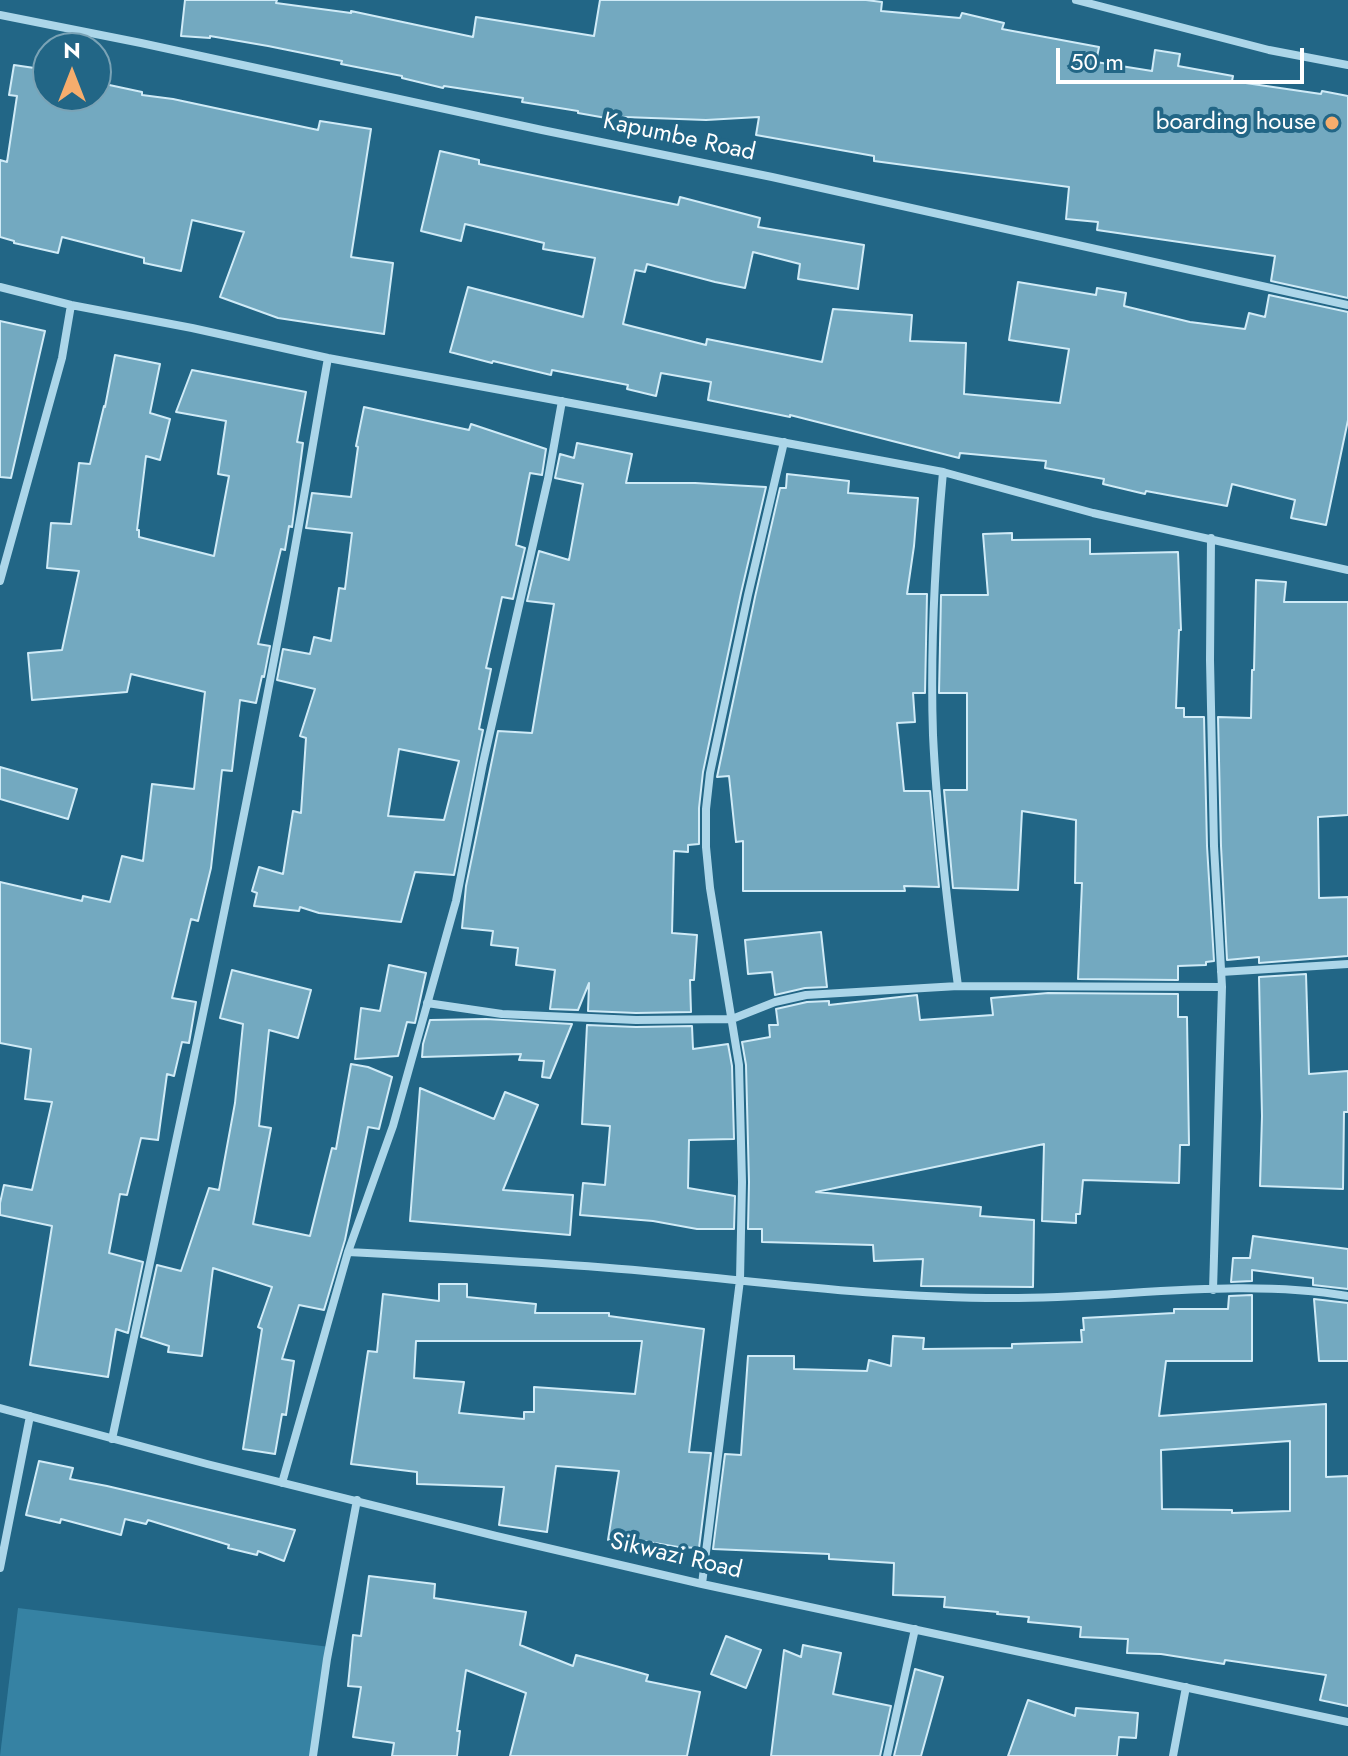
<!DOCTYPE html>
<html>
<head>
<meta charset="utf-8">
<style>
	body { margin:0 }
	#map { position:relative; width:1348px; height:1756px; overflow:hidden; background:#226686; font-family:Jost,sans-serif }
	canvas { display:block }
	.north { position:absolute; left:32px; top:32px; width:80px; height:80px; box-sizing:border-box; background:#226686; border:2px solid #7aa3b6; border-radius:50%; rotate:0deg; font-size:22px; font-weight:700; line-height:32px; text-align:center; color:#fff }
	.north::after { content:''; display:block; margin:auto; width:28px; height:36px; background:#f6ad6d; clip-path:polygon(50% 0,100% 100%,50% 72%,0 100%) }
	.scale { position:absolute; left:1056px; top:48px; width:248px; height:36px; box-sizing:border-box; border:4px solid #fff; border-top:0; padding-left:10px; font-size:24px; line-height:28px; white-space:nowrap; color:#fff; -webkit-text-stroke:6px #226686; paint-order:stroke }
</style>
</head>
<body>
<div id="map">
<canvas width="1348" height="1756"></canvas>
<div class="north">N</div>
<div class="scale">50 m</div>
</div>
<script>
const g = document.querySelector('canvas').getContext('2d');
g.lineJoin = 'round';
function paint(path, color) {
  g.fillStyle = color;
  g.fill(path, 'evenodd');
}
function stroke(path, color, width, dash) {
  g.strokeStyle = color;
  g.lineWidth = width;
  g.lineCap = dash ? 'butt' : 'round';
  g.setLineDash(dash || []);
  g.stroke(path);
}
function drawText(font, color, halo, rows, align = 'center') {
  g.font = font + ' Jost,sans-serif';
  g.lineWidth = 8;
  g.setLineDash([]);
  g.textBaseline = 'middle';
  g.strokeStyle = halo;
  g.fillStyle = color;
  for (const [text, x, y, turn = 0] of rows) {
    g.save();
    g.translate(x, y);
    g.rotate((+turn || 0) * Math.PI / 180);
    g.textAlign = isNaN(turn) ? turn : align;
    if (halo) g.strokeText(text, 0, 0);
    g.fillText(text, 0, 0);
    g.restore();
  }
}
const green = new Path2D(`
	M18 1608 330 1647 316 1756H0Z`);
const building = new Path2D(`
	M185 0H277L276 3 351 13V11L473 37 476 17 594 36 600 0H866L882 2 881 11 960 18 962 13 1004 23 1002 29 1099 47 1096 62 1152 71 1155 50 1180 54 1178 66 1233 76 1232 81 1321 94 1322 91 1348 96V298L1271 281 1275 256 1097 230 1098 222 1066 219 1069 187 874 161V156L756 135 759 117 706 120 624 117 623 121 578 113V111L522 102 523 98 444 86 443 88 402 78V76L341 64 342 61 268 46 210 36V38L181 36Z
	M14 65 48 70V96H98L100 83 142 92V95L173 99 318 130 320 121 371 129 351 257 393 263 384 334 278 318 220 297 244 232 192 220 181 271 144 263V258L62 237 58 253 14 243V241L0 237V160L7 162 17 96 9 95Z
	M440 151 479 160V164L678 205 680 197 760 218 758 227 864 245 858 289 798 279 800 264 753 252 745 288 715 282 647 264 645 272 635 270 623 324 706 345 707 339 822 362 833 309 912 315 910 341 966 343 964 394 1060 403 1069 349 1009 340 1018 282 1096 295 1097 288 1126 293 1124 306 1190 322 1245 329 1249 313 1265 317 1269 295 1348 312V420L1326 525 1291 518 1295 500 1232 484 1227 506 1146 491 1145 494 1103 484 1104 479 1045 468 1046 461 960 453 959 458 790 415V417L708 400 711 382 661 373 656 396 627 389 628 385 552 370 551 375 493 361 492 363 450 352 468 287 583 317 595 258 543 249 544 243 465 224 461 241 421 231Z
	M0 321 45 331 11 478 0 477Z
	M115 355 160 364 150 413 170 419 160 460 146 456 137 530H139V537L214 556 229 476 218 474 226 421 176 412 192 370 306 392 297 442 303 443 292 527 289 526 285 550 281 549 258 644 270 646 264 677 262 676 256 703 240 700 232 771 222 770 211 868 198 921 191 919 172 998 196 1002 189 1043 182 1042 174 1076 167 1074 158 1140 141 1138 127 1195 120 1194 109 1253 143 1262 128 1333 116 1329 108 1377 30 1365 52 1226 0 1215V1203L4 1185 32 1190 52 1102 25 1099 31 1049 0 1043V882L82 901 83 896 110 902 122 856 143 861 152 784 194 789 205 692 131 674 127 692 32 700 28 653 62 650 79 571 47 568 51 523 71 524 79 463 90 464 104 406 105 407Z
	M364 407 469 430 471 424 546 449 542 475 530 473 516 545 525 548 513 599 502 597 486 668 491 669 479 729 483 730 454 875 415 872 401 922 319 913 300 907 299 911 254 906 257 893 252 891 259 867 283 874 293 811 301 813 306 738 300 736 315 689 277 680 283 649 310 654 314 637 331 641 339 588 345 589 352 533 306 528 312 493 351 497 358 447 356 446ZM399 749 459 761 444 820 388 816Z
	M577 443 632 454 626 483H695L766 487 741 593 703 772 699 808V844L688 845V852L674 851 672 933 697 935 694 980H690L691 1012 636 1013 588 1011 589 983 578 1010 550 1009 555 970 516 965 518 948 491 945 493 931 462 928 466 886 498 731 532 733 554 604 527 601 539 551 569 560 583 484 555 478 560 454 574 458Z
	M787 474 849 481 848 493 918 498 914 546 907 594H927L925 693H913L915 722 897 723 904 791H930L939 887 904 886 905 891H743V841L736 842 729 776 717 777 755 597 780 488H786Z
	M1012 533V540L1090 539V554L1178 552 1181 630H1179L1176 708H1184V717H1204L1207 846 1214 961 1206 962V965L1178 966V980L1078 979 1082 883H1075L1076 820 1022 811 1018 890 953 888 944 790H967V693H939L941 595H988L983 534Z
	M1256 580 1286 582 1284 602H1348V815L1318 817 1319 898 1348 897V956L1259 963V957L1227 960 1221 846 1218 717 1251 718 1252 670H1254Z
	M0 767 77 789 68 819 0 799Z
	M821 932 827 987 805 988 775 995 772 972 748 974 745 940Z
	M389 965 426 973 415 1023 407 1022 398 1056 355 1059 361 1008 380 1011Z
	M232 970 311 990 298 1038 269 1030 259 1126 271 1128 253 1224 310 1236 332 1148 336 1149 351 1064 368 1067 392 1077 379 1129 368 1127 345 1240 324 1310 299 1305 282 1359 294 1361 286 1415 282 1414 275 1454 243 1449 262 1329 258 1327 272 1287 213 1268 202 1356 168 1352 169 1346 141 1337 157 1265 181 1271 209 1188 219 1190 235 1103 243 1024 220 1018Z
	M1306 974 1309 1074 1348 1071V1112H1344L1343 1189 1260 1186 1262 1116 1259 977Z
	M1048 993 1178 994V1017H1187L1189 1145H1180L1179 1183 1083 1180 1080 1214H1076V1223L1042 1221 1044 1144 816 1192 981 1207 980 1216 1034 1220 1033 1287 921 1286 923 1259 874 1261 873 1245 762 1242V1229H748L749 1182 746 1065 742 1042 770 1037 769 1025H778L776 1009 807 1002 829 1001V1005L917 995 920 1020 993 1015 991 998Z
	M486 1019 572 1024 550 1078 542 1077 544 1061 519 1060 521 1054 422 1057 423 1044 430 1020Z
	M587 1025 636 1027 692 1026 693 1049 728 1044 732 1066 734 1139 689 1140 688 1188 735 1196 734 1229H697L653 1221 580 1215 583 1183 605 1185 610 1126 582 1124Z
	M420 1088 494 1119 505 1092 538 1105 503 1190 573 1195 570 1235 410 1221Z
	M1253 1236 1348 1249V1289L1313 1285V1278L1252 1270V1281L1231 1282 1233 1258H1250Z
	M439 1284H467V1297L536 1304 535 1313H609V1316L704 1329 689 1452 711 1453 699 1548 678 1547 643 1541 642 1546 608 1540 619 1471 556 1466 547 1532 499 1525 504 1487 417 1484V1472L351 1464 368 1351 377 1352 383 1294 439 1301ZM416 1341H642L635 1394 534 1387V1412H524V1419L459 1413 464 1382 414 1378Z
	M1252 1295V1361H1166L1159 1416 1326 1404V1477L1348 1476V1706L1320 1700 1326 1675 1225 1660 1224 1664 1161 1654 1127 1653 1128 1639 1080 1637 1081 1627 1028 1622 1029 1617 997 1614 998 1612 944 1607 945 1597 893 1595 894 1563 829 1559V1554L713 1549 725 1454 741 1455 748 1356H794V1369L867 1371 869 1360 891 1366 893 1336 924 1338 923 1349 1012 1348V1344L1082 1342 1081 1330H1084L1083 1318 1174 1313V1309H1228L1229 1296ZM1290 1441V1511L1232 1513V1510L1162 1509 1161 1450Z
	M1314 1299 1348 1303V1361H1319Z
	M39 1461 73 1468 70 1479 107 1486 295 1530 284 1561 258 1551 257 1555 228 1548 229 1545 148 1520 146 1524 125 1519 121 1535 61 1519 60 1523 26 1515Z
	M369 1576 435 1584 434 1598 526 1612 520 1645 573 1666 576 1655 648 1675 646 1681 700 1692 687 1756H510L526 1693 466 1670 457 1731H460L457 1756H392L394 1743 353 1737 361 1687 348 1686 353 1635 361 1636Z
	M726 1636 761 1650 746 1688 711 1674Z
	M803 1645 841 1653 833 1694 891 1706 880 1756H771L784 1650 801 1657Z
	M915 1669 943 1677 921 1756H894Z
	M1028 1700 1075 1716 1076 1708 1138 1713 1136 1738 1119 1737 1117 1756H1008Z`);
const minor = new Path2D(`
	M1076 0 1269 50 1348 65
	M0 15 141 43 542 130 772 177 1348 305
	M0 287 71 305 192 328 328 358 943 472 1093 513 1348 570
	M943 472C935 559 930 648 933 735 937 819 947 903 958 986
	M1211 538 1210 660 1214 846 1222 987 1213 1290
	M0 581 62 358 71 305
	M1221 972 1348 964
	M427 1003 502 1014 636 1020 732 1019 775 1002 806 995 958 986 1222 987
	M348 1252C448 1257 546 1262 645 1271 764 1282 883 1298 1002 1298 1116 1299 1235 1277 1348 1296
	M0 1408 207 1464 496 1536 702 1584 1348 1722
	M112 1439C169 1174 227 910 277 644 296 549 311 453 328 358
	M282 1483 348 1252 393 1126 456 901 483 763 548 479 562 401
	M0 1568 30 1416
	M702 1584 740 1280 742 1182 739 1065 710 888 706 847V809L710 773 748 595 784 442
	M313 1756 327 1659 357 1500
	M887 1756 915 1629
	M1173 1756 1186 1687`);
const markers = [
	[1332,123,8,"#f6ad6d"]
];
const poiNames = [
	["boarding house",1316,123]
];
const streetNames = [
	["Kapumbe Road",679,138,12],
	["Sikwazi Road",676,1557,13]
];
paint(green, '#3682a3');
paint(building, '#73a9c0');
stroke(building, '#d0ebf7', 2);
stroke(minor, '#acd6e9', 8);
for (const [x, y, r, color] of markers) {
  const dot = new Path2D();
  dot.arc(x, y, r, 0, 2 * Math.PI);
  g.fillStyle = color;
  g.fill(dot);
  stroke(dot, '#226686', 3);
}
drawText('24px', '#fff', '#226686', poiNames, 'right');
drawText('24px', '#fff', '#226686', streetNames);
</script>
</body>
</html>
